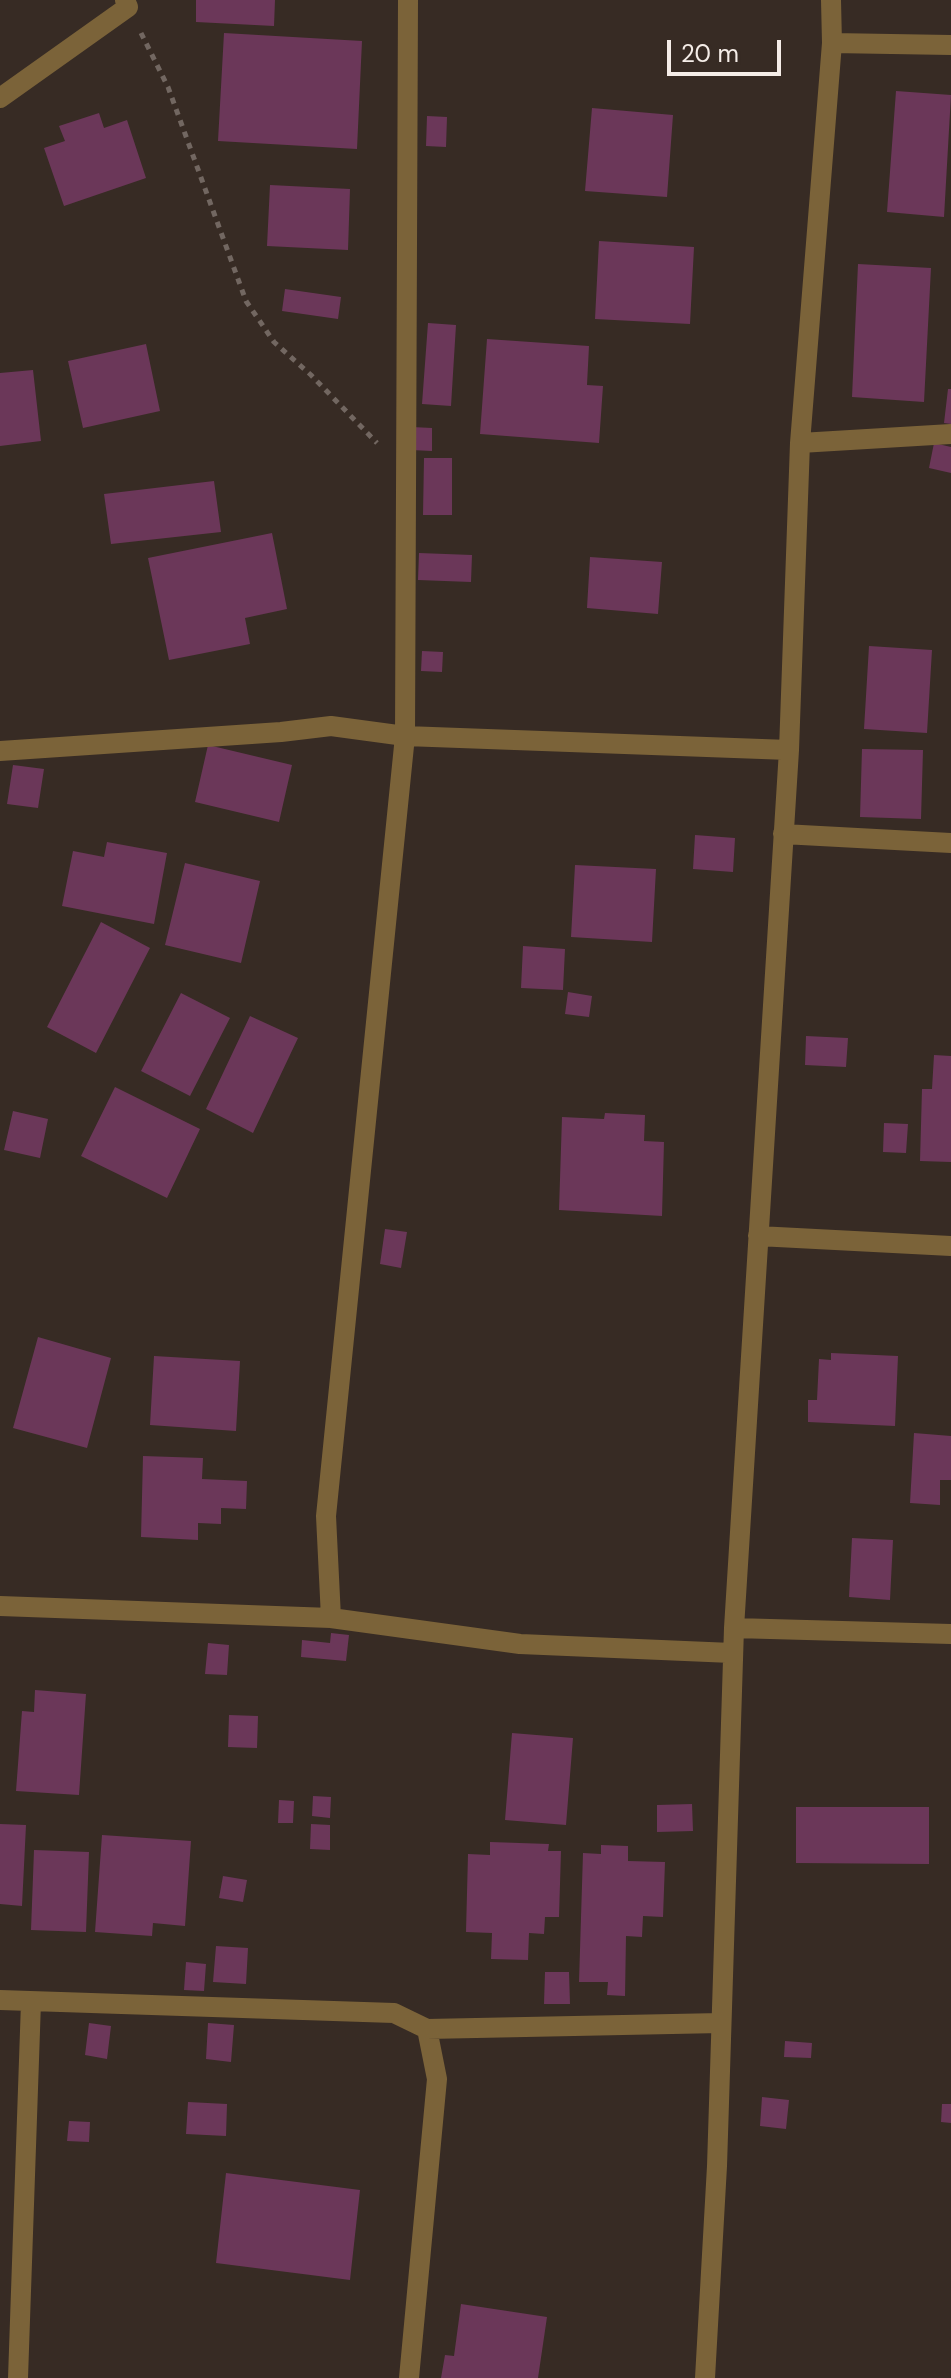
<!DOCTYPE html>
<html>
<head>
<meta charset="utf-8">
<style>
	body { margin:0 }
	#map { position:relative; width:951px; height:2378px; overflow:hidden; background:#372b24; font-family:"DM Sans",sans-serif }
	canvas { display:block }
	.scale { position:absolute; left:667px; top:40px; width:114px; height:36px; box-sizing:border-box; border:4px solid #f5ede8; border-top:0; padding-left:10px; font-size:24px; line-height:28px; white-space:nowrap; color:#f5ede8; -webkit-text-stroke:6px #372b24; paint-order:stroke }
</style>
</head>
<body>
<div id="map">
<canvas width="951" height="2378"></canvas>
<div class="scale">20 m</div>
</div>
<script>
const g = document.querySelector('canvas').getContext('2d');
g.lineJoin = 'round';
function paint(path, color) {
  g.fillStyle = color;
  g.fill(path, 'evenodd');
}
function stroke(path, color, width, dash) {
  g.strokeStyle = color;
  g.lineWidth = width;
  g.lineCap = dash ? 'butt' : 'round';
  g.setLineDash(dash || []);
  g.stroke(path);
}
const building = new Path2D(`
	M196 0H275L274 26 196 22Z
	M224 33 362 41 357 149 218 141Z
	M896 91 951 95 944 217 887 212Z
	M592 108 673 115 667 197 585 191Z
	M99 113 104 128 127 120 146 178 64 206 44 148 65 141 59 126Z
	M427 116 447 117 446 147 426 146Z
	M270 185 350 189 348 250 267 246Z
	M599 241 694 247 690 324 595 319Z
	M858 264 931 268 924 402 852 397Z
	M285 289 341 297 338 319 282 311Z
	M428 323 456 325 451 406 422 404Z
	M487 339 589 346 587 385 603 386 599 443 480 434Z
	M146 344 160 411 83 428 68 361Z
	M33 370 41 441 0 446V373Z
	M948 389H951V424L944 423Z
	M412 427 432 428V451L411 450Z
	M934 443 951 447V473L929 468Z
	M424 458H452V515H423Z
	M214 481 221 532 111 544 104 494Z
	M272 533 287 609 245 618 250 644 169 660 148 558Z
	M419 553 472 555 471 582 418 580Z
	M590 557 662 562 658 614 587 608Z
	M869 646 932 650 927 733 864 729Z
	M422 651 443 652 442 672 421 671Z
	M208 745 292 765 279 822 195 802Z
	M862 749 923 750 921 819 860 817Z
	M13 765 44 769 38 808 7 804Z
	M695 835 735 838 733 872 693 869Z
	M107 842 167 853 154 924 62 906 73 851 104 857Z
	M185 863 260 881 241 963 165 945Z
	M575 865 656 869 652 942 571 937Z
	M101 922 150 948 96 1053 47 1027Z
	M523 946 565 949 563 990 521 988Z
	M568 992 592 996 589 1017 565 1014Z
	M181 993 230 1018 190 1096 141 1071Z
	M250 1016 298 1038 253 1133 206 1109Z
	M806 1036 848 1038 846 1067 805 1065Z
	M934 1055 951 1056V1162L920 1161 922 1089H932Z
	M115 1087 200 1129 167 1198 81 1156Z
	M13 1111 48 1119 40 1158 4 1150Z
	M605 1113 645 1115 644 1141 664 1142 662 1216 559 1210 562 1117 604 1119Z
	M884 1123 908 1124 906 1153 883 1152Z
	M385 1229 407 1232 401 1268 380 1264Z
	M38 1337 111 1358 87 1448 13 1428Z
	M831 1353 898 1356 895 1426 808 1422V1400H817L819 1359 831 1360Z
	M154 1356 240 1361 236 1431 150 1425Z
	M914 1433 951 1436V1480H940V1505L910 1503Z
	M143 1456 203 1458 202 1479 247 1481 246 1509 221 1508V1524L198 1523V1540L141 1537Z
	M852 1538 893 1540 890 1600 849 1597Z
	M331 1633 349 1635 346 1661 301 1657 302 1640 330 1643Z
	M208 1643 229 1645 227 1675 205 1674Z
	M35 1690 86 1694 79 1795 16 1791 22 1711 34 1712Z
	M229 1715 258 1716 257 1748 228 1747Z
	M512 1733 573 1738 566 1825 505 1820Z
	M313 1796 331 1797 330 1818 312 1816Z
	M279 1800 294 1801 293 1823H278Z
	M692 1804 693 1831 657 1832V1805Z
	M796 1807H929V1864L796 1863Z
	M0 1824 26 1825 22 1906 0 1904Z
	M311 1824 330 1825V1850L310 1849Z
	M102 1835 191 1841 185 1926 153 1923 152 1936 95 1932Z
	M490 1842 549 1844 548 1851H561L559 1917H545L544 1934 529 1933 528 1960 491 1959 492 1933 466 1932 468 1854 490 1855Z
	M601 1845 628 1846V1861L665 1862 663 1917 643 1916 642 1937 626 1936 625 1996 607 1995 608 1982H579L583 1853 601 1854Z
	M34 1850 89 1852 86 1932 31 1930Z
	M223 1876 247 1880 243 1902 219 1898Z
	M216 1946 248 1948 246 1984 213 1982Z
	M186 1962 206 1964 204 1991 184 1990Z
	M545 1972H569L570 2004H544Z
	M89 2023 111 2026 107 2059 85 2055Z
	M208 2023 234 2025 231 2062 206 2059Z
	M785 2041 812 2043 811 2058 784 2057Z
	M762 2097 789 2100 786 2129 760 2126Z
	M188 2102 227 2104 226 2136 186 2134Z
	M942 2104H951V2123L941 2122Z
	M69 2121 90 2122 89 2142 67 2141Z
	M226 2173 360 2190 350 2280 216 2263Z
	M461 2304 547 2317 538 2378H441L445 2355 454 2356Z`);
const path = new Path2D(`
	M141 33 168 87 246 301 274 342 311 375 377 443`);
const minor = new Path2D(`
	M832 43 951 45
	M0 98 128 7 125 0
	M800 443 951 434
	M0 751 281 732 331 726 405 736 789 750
	M783 834 951 843
	M758 1236 951 1246
	M0 1606 331 1618 520 1644 732 1653
	M331 1618 326 1516 405 736 408 0
	M734 1628 951 1634
	M0 2000 394 2013 427 2029 437 2079 409 2378
	M427 2029 721 2023
	M18 2378 31 2002
	M705 2378 717 2166 734 1628 789 750 800 443 832 43 831 0`);
paint(building, '#6b3759');
stroke(path, '#726761', 5, [6, 6]);
stroke(minor, '#7b6339', 20);
</script>
</body>
</html>
